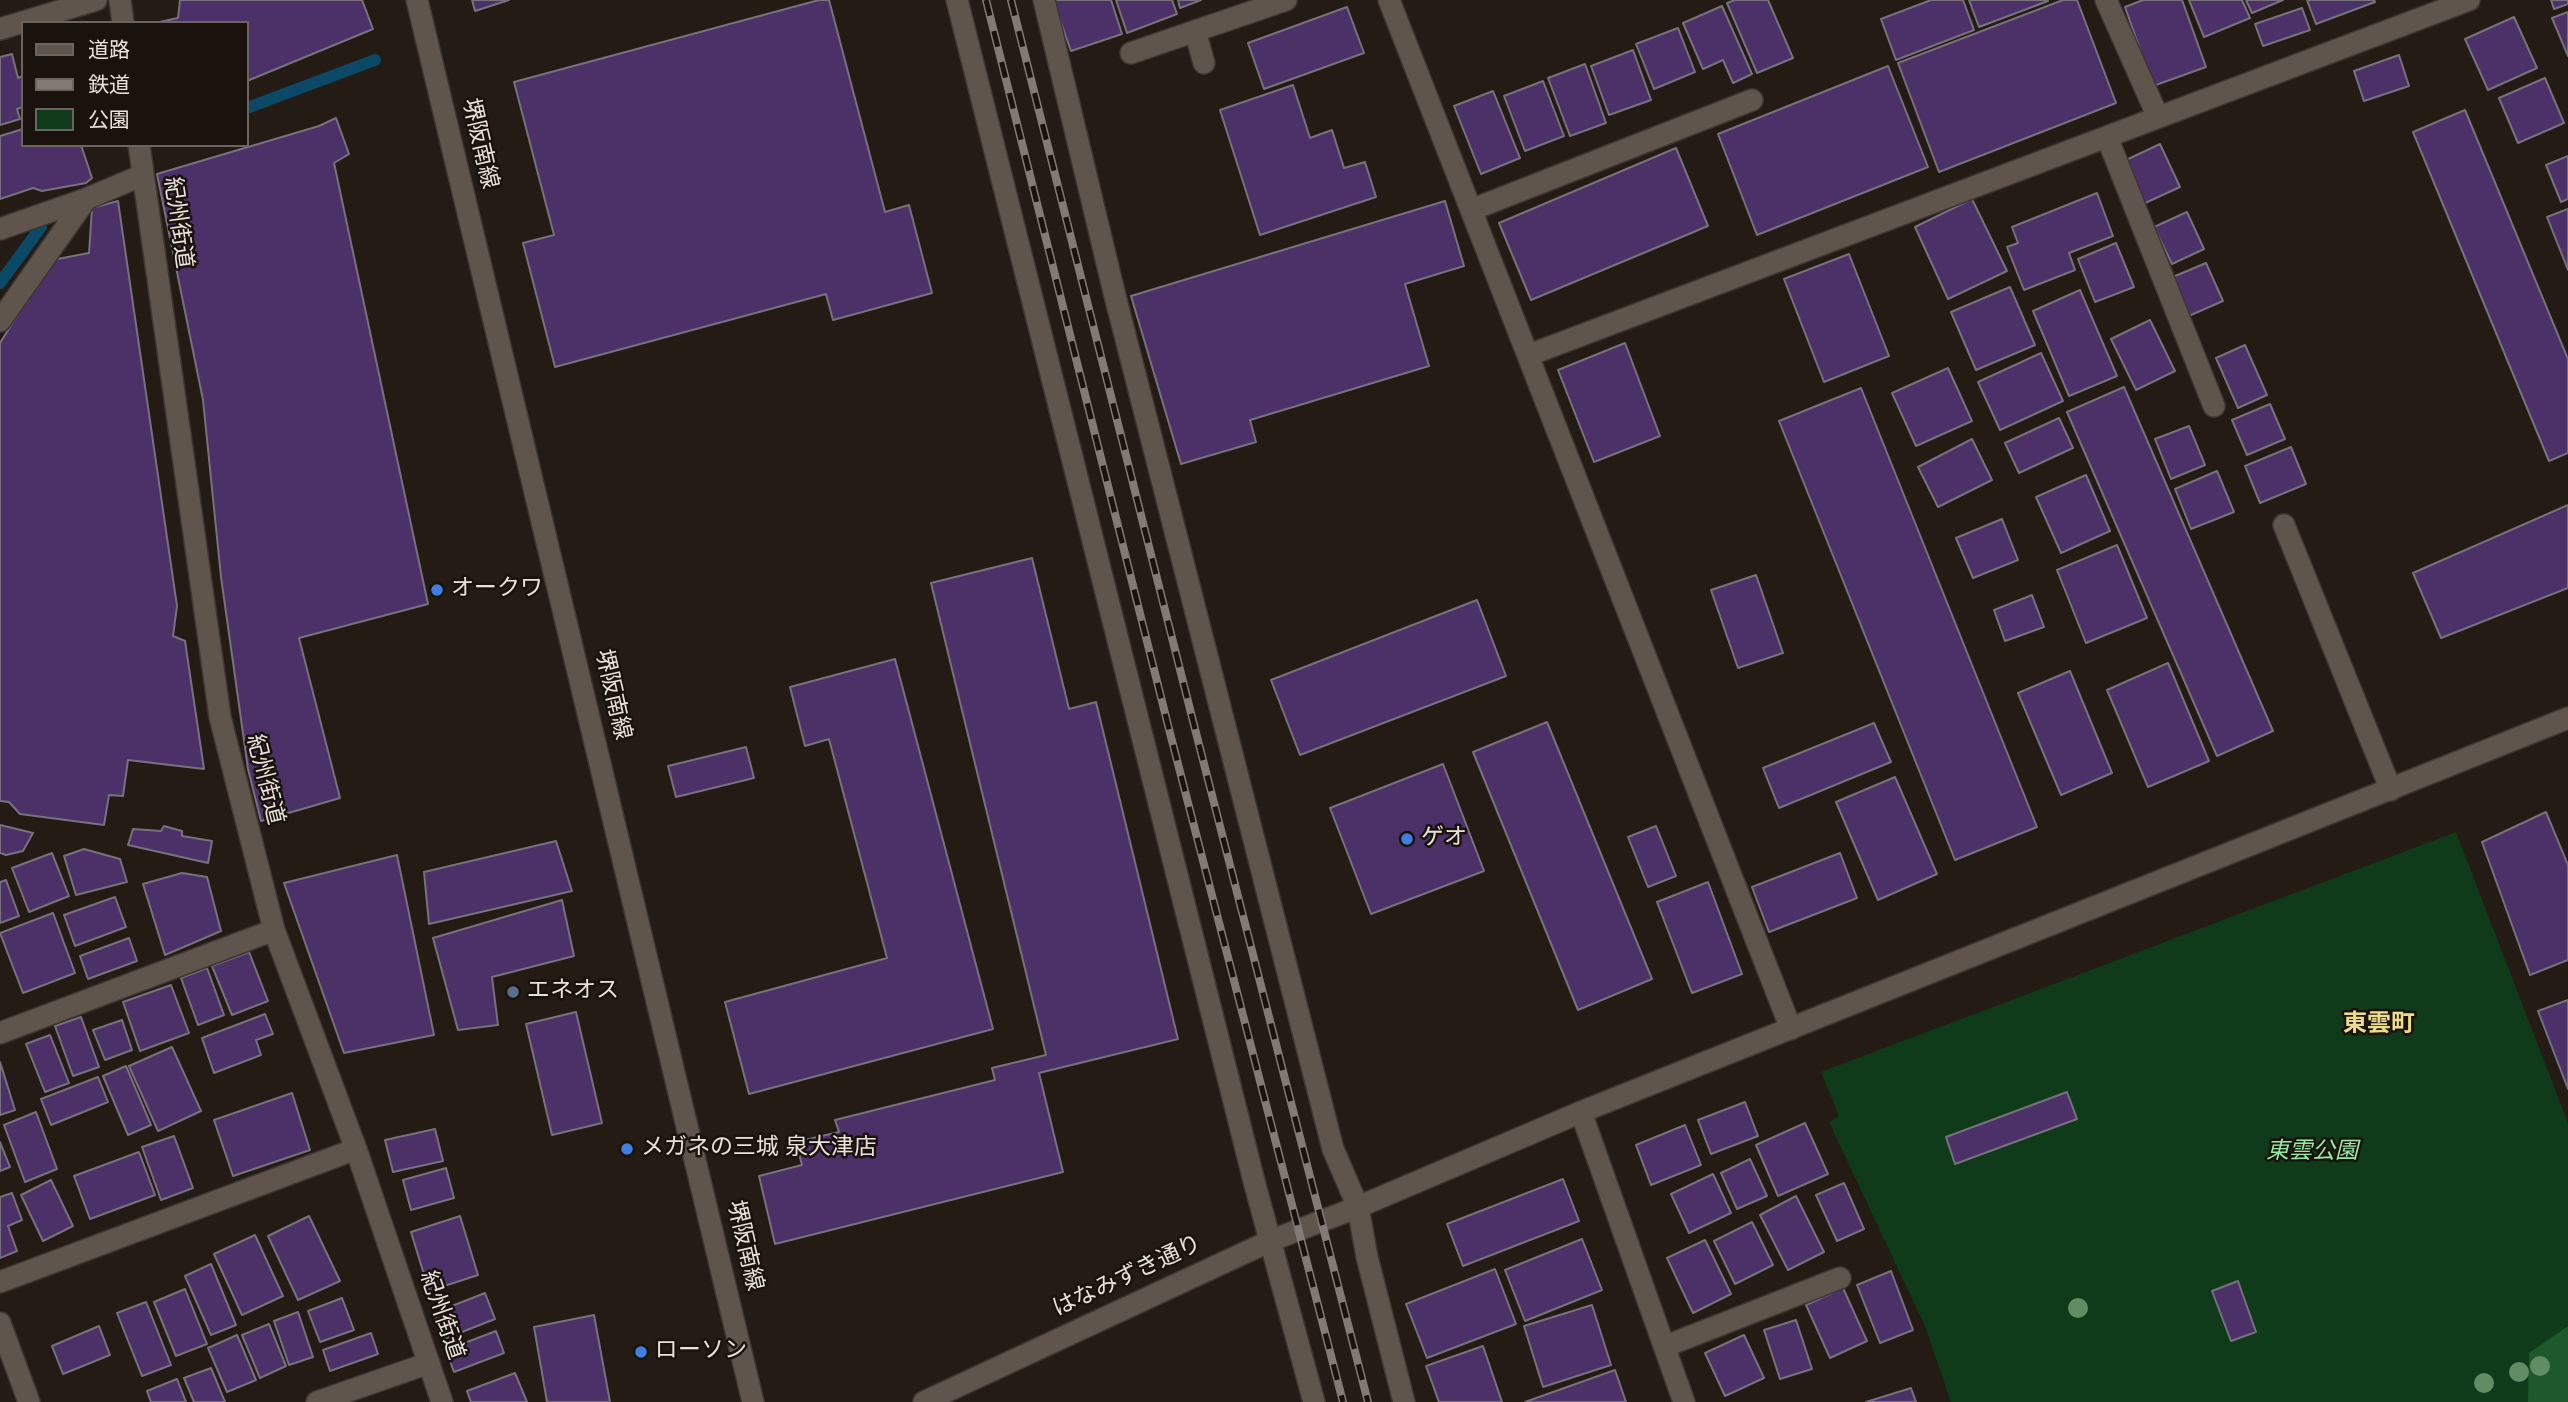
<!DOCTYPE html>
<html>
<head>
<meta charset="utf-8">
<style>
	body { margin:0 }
	#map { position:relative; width:2568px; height:1402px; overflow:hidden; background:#241b15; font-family:Spectral,"Noto Sans JP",serif }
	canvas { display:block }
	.legend { position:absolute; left:21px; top:21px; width:228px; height:126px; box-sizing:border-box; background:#1a120c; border:2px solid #6c655f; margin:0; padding:9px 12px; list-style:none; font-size:21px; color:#e7e1dc }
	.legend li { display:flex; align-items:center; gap:14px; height:35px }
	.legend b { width:35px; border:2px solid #6c655f }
</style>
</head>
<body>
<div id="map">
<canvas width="2568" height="1402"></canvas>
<ul class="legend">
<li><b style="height:9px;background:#60554d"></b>道路</li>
<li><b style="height:9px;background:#827b75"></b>鉄道</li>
<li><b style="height:19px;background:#0f3b1b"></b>公園</li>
</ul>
</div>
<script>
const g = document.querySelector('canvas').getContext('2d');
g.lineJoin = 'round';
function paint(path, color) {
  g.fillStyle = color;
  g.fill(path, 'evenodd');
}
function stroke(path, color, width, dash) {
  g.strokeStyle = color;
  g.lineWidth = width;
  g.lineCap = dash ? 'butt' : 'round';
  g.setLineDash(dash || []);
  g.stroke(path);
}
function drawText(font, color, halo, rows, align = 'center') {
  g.font = font + ' Spectral,"Noto Sans JP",serif';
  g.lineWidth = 5;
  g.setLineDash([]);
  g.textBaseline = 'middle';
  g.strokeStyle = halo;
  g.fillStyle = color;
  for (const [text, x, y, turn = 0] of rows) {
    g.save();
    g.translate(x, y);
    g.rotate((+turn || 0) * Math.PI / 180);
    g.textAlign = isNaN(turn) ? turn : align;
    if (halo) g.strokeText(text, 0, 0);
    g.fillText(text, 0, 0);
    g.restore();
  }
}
const green = new Path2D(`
	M2456 832 2568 1123V1402H1951L1925 1326 1829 1122 1839 1116 1821 1072Z`);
const forest = new Path2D(`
	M2568 1326V1402H2528L2529 1353Z`);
const stream = new Path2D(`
	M247 108 375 60
	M0 283 41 227`);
const building = new Path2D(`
	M180 0H362L373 29 247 81V23H155L178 18Z
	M472 0H509L475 11Z
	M819 0H829L885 212 909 205 932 293 833 320 826 294 555 367 523 243 554 235 514 82Z
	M1053 0H1111L1122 34 1071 51Z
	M1116 0H1172L1177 14 1127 33Z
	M1178 0H1201L1180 8Z
	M1735 0H1768L1793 58 1757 73 1727 3Z
	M1931 0H1963L1974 30 1896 60 1881 19Z
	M1969 0H2047L2048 1 1979 27Z
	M2063 0H2077L2116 103 1939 172 1898 63Z
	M2143 0H2182L2206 67 2153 86 2125 7Z
	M2189 0H2242L2250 18 2204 37Z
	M2246 0H2283L2252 13Z
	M2307 0H2374L2375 2 2316 24Z
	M2551 0H2568V4L2554 9Z
	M1722 6 1752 74 1733 83 1723 60 1703 69 1683 23Z
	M1347 7 1364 53 1264 89 1248 43Z
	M2302 8 2310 30 2263 46 2255 24Z
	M2568 12V56L2552 18Z
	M2514 17 2537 68 2488 90 2465 39Z
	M1678 28 1695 72 1654 89 1636 44Z
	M1633 50 1651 100 1609 115 1591 66Z
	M12 54 18 78 23 76V107L17 109 20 119 0 125V57Z
	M2399 55 2409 86 2364 101 2354 71Z
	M1585 64 1606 123 1570 136 1548 78Z
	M1888 66 1928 167 1757 235 1718 134Z
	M2545 78 2564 123 2518 143 2499 98Z
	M1543 81 1564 136 1525 151 1504 96Z
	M1293 85 1310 138 1332 130 1344 168 1365 162 1376 197 1260 235 1220 110Z
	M1493 91 1520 158 1481 174 1454 106Z
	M2465 110 2568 359V453L2549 461 2413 132Z
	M336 118 349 154 334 163 428 604 299 638 340 798 261 821 248 769 221 577 203 400 157 174 319 126Z
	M23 129V145H81L92 178 86 183 42 191 33 188 0 199V136Z
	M2160 144 2180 187 2143 204 2124 161Z
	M1676 148 1708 226 1531 300 1499 223Z
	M2568 156V199L2561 202 2546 165Z
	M2097 193 2113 236 2069 253 2075 270 2024 290 2007 247 2018 243 2012 227Z
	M1972 199 2007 271 1948 299 1915 227Z
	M118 201 177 606 173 636 185 641 204 769 128 760 123 796 109 795 104 825 20 814 9 802 0 801V343L52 260 89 253 92 208Z
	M1445 201 1464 266 1405 284 1429 366 1250 420 1256 442 1181 464 1131 296Z
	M2568 209V270L2547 217Z
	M2187 212 2204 249 2172 264 2154 227Z
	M2116 243 2134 287 2095 302 2078 259Z
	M1849 254 1889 356 1824 382 1784 279Z
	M2206 263 2223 301 2184 318 2168 279Z
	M2010 287 2035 345 1976 370 1951 312Z
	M2080 290 2117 376 2069 396 2033 311Z
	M2150 320 2175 371 2136 390 2111 339Z
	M1625 343 1660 436 1594 462 1558 370Z
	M2245 345 2267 395 2238 408 2216 358Z
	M2041 353 2063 401 2000 430 1978 382Z
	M1948 368 1972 421 1916 446 1892 393Z
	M2124 387 2273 731 2217 756 2067 412Z
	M1861 388 2037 827 1955 860 1779 421Z
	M2270 404 2285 439 2247 455 2232 420Z
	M2059 418 2073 448 2019 473 2005 443Z
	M2189 426 2205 465 2171 479 2155 439Z
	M1972 439 1992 480 1938 507 1918 467Z
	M2291 447 2306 484 2260 503 2245 466Z
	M2217 471 2234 512 2191 529 2175 489Z
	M2086 475 2110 531 2061 553 2036 497Z
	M2568 505V588L2441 638 2413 573Z
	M2002 519 2018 560 1973 578 1956 538Z
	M2117 545 2147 618 2086 643 2057 570Z
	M1032 558 1069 709 1096 702 1178 1039 1039 1073 1063 1172 775 1244 759 1176 802 1165 796 1142 839 1132 835 1120 995 1080 992 1068 1046 1055 931 583Z
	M1756 575 1783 653 1738 668 1711 590Z
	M2032 595 2044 627 2005 641 1994 610Z
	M1477 600 1506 676 1300 755 1271 680Z
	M895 659 993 1029 749 1094 725 1002 887 958 829 739 805 746 790 687Z
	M2168 663 2209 761 2148 787 2107 690Z
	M2070 671 2112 773 2061 795 2018 693Z
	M1547 722 1652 979 1578 1010 1473 752Z
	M1874 723 1891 762 1779 808 1763 768Z
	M746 747 754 778 676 797 668 766Z
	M1443 764 1484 871 1371 914 1330 808Z
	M1895 777 1937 874 1878 900 1836 802Z
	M2546 812 2568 865V960L2530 975 2482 842Z
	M0 825 33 833 23 851 6 855 0 853Z
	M164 826 182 831V836L212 841 208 863 128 845 133 829 161 831Z
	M1656 826 1676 876 1648 887 1628 837Z
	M556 841 572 891 429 924 424 872Z
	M84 849 120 859 127 882 76 895 64 856Z
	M52 853 69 896 29 912 12 868Z
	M1840 853 1857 898 1769 932 1752 887Z
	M397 855 434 1035 344 1053 284 883Z
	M182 873 207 877 221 931 165 955 143 884Z
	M6 880 19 916 0 923V882Z
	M1708 882 1742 974 1692 993 1657 902Z
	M115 897 126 927 75 946 64 915Z
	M562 900 574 956 492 977 498 1025 458 1030 433 938Z
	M53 913 75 973 23 993 0 933Z
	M129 938 137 961 88 979 80 956Z
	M249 952 268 1001 232 1015 212 966Z
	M207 968 224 1015 198 1025 181 978Z
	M171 985 189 1033 140 1051 123 1002Z
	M2568 1000V1089L2538 1011Z
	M576 1012 602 1123 552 1135 526 1024Z
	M265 1014 273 1034 256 1040 261 1055 214 1073 202 1038Z
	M81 1017 99 1067 73 1076 55 1026Z
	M122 1020 132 1050 105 1060 93 1030Z
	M50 1035 69 1083 45 1092 26 1044Z
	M172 1047 201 1111 158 1131 129 1066Z
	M0 1062 15 1110 0 1115Z
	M126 1066 151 1125 128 1135 103 1076Z
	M98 1077 108 1102 51 1125 41 1099Z
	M2067 1092 2077 1119 1955 1164 1946 1137Z
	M292 1093 310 1150 233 1176 214 1120Z
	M1745 1102 1758 1136 1711 1154 1698 1120Z
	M36 1112 57 1169 25 1182 4 1125Z
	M1805 1123 1828 1174 1778 1196 1756 1145Z
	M1685 1125 1701 1165 1651 1185 1636 1145Z
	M435 1129 443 1161 393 1172 385 1140Z
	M174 1136 193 1188 161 1200 142 1147Z
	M0 1142 10 1167 0 1171Z
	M139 1152 155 1195 90 1219 74 1176Z
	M1750 1159 1767 1196 1737 1209 1721 1173Z
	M446 1168 454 1198 411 1210 403 1180Z
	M1713 1174 1731 1213 1689 1233 1671 1194Z
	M1563 1179 1579 1221 1463 1266 1447 1224Z
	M51 1180 73 1226 43 1241 21 1195Z
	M1844 1183 1864 1229 1837 1241 1816 1195Z
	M12 1193 22 1220 8 1226 17 1251 0 1258V1197Z
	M1796 1196 1824 1252 1788 1270 1760 1215Z
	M309 1216 340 1281 298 1300 268 1236Z
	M460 1216 478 1275 429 1291 411 1232Z
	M1752 1222 1773 1265 1735 1284 1714 1241Z
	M255 1235 283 1296 242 1315 214 1254Z
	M1582 1239 1602 1290 1525 1321 1505 1270Z
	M1705 1240 1731 1294 1693 1313 1667 1258Z
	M211 1264 236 1325 211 1335 185 1276Z
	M1495 1269 1516 1324 1427 1358 1406 1304Z
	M1891 1271 1913 1330 1880 1343 1857 1285Z
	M2238 1281 2256 1332 2231 1341 2212 1291Z
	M1843 1288 1867 1341 1830 1358 1806 1305Z
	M185 1289 207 1344 176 1356 154 1302Z
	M485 1293 495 1319 444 1339 434 1313Z
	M342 1298 354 1330 320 1342 308 1311Z
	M146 1302 171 1365 142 1376 117 1313Z
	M1592 1305 1611 1365 1543 1387 1524 1326Z
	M298 1312 313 1357 289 1365 274 1321Z
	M594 1315 610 1402H547L534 1327Z
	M1796 1320 1812 1369 1780 1379 1764 1330Z
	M269 1324 286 1366 260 1378 242 1335Z
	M99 1326 110 1355 63 1374 52 1346Z
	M496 1331 504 1353 454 1372 446 1350Z
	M371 1333 378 1354 330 1371 323 1350Z
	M237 1335 256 1380 227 1392 208 1348Z
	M1744 1335 1764 1378 1725 1396 1705 1353Z
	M1483 1346 1502 1402H1439L1426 1366Z
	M211 1368 225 1402H194L184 1378Z
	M1615 1370 1626 1402H1525Z
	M515 1373 527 1402H471L467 1391Z
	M177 1379 186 1402H151L147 1391Z
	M1911 1388 1916 1402H1866Z`);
const lane = new Path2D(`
	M1195 31 1204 63`);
const street = new Path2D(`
	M120 0 123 23
	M957 0 1255 1185 1314 1402
	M1044 0 1114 292 1333 1149 1358 1207 1367 1257 1404 1402
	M1389 0 1791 1029
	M2106 0 2158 117
	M0 29 96 0
	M1131 53 1286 0
	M2107 137 2214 406
	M139 145 220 717 274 930 356 1149 442 1402
	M1471 210 1752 100
	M0 229 86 199
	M0 321 86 199 143 175
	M1529 355 2469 0
	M2284 525 2391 790
	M0 1033 274 930
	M0 1282 356 1149
	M0 1323 29 1402
	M1666 1346 1840 1278
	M317 1402 429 1363`);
const secondary = new Path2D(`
	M417 0 753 1402
	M1581 1112 1684 1402
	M924 1402 1270 1241 1358 1207 1581 1112 2568 718`);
const rail = new Path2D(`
	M986 0 1170 733 1343 1402
	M1011 0 1194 725 1368 1402`);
const trees = [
	[2078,1308],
	[2540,1366],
	[2519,1372],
	[2484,1383]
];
const markers = [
	[437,590,7,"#3f7fe0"],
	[1407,839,7,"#3f7fe0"],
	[513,992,7,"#5c6f8a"],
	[627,1149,7,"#3f7fe0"],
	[641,1352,7,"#3f7fe0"]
];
const streetNames = [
	["堺阪南線",478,144,77],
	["紀州街道",176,223,82],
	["堺阪南線",611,695,77],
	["紀州街道",263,780,76],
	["堺阪南線",743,1246,77],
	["はなみずき通り",1128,1278,-25],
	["紀州街道",440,1316,71]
];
const poiNames = [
	["オークワ",451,590],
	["ゲオ",1421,839],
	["エネオス",527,992],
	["メガネの三城 泉大津店",641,1149],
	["ローソン",655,1352]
];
const parkNames = [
	["東雲公園",2312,1153]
];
const neighbourhoodNames = [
	["東雲町",2379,1026]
];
paint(green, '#0f3b1b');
paint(forest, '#1d592d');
stroke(stream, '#0b4966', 12);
paint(building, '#4b3168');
stroke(building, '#76717c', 2);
stroke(lane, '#3d3632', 24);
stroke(street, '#3d3632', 24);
stroke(secondary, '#3d3632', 24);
stroke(lane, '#60554d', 21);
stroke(street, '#60554d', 21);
stroke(secondary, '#60554d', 21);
stroke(rail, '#827b75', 8);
stroke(rail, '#1a120c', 5, [16]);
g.fillStyle = '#628c64';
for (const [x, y] of trees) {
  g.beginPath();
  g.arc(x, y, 10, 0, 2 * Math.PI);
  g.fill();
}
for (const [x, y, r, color] of markers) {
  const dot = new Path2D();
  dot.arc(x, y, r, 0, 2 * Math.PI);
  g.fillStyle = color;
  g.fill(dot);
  stroke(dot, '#1a120c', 2.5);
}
drawText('23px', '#e7e1dc', '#1a120c', streetNames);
drawText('23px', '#e7e1dc', '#1a120c', poiNames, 'left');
drawText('italic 23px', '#95e9a4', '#1a120c', parkNames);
drawText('bold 24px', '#ecdd8e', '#1a120c', neighbourhoodNames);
</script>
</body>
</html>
